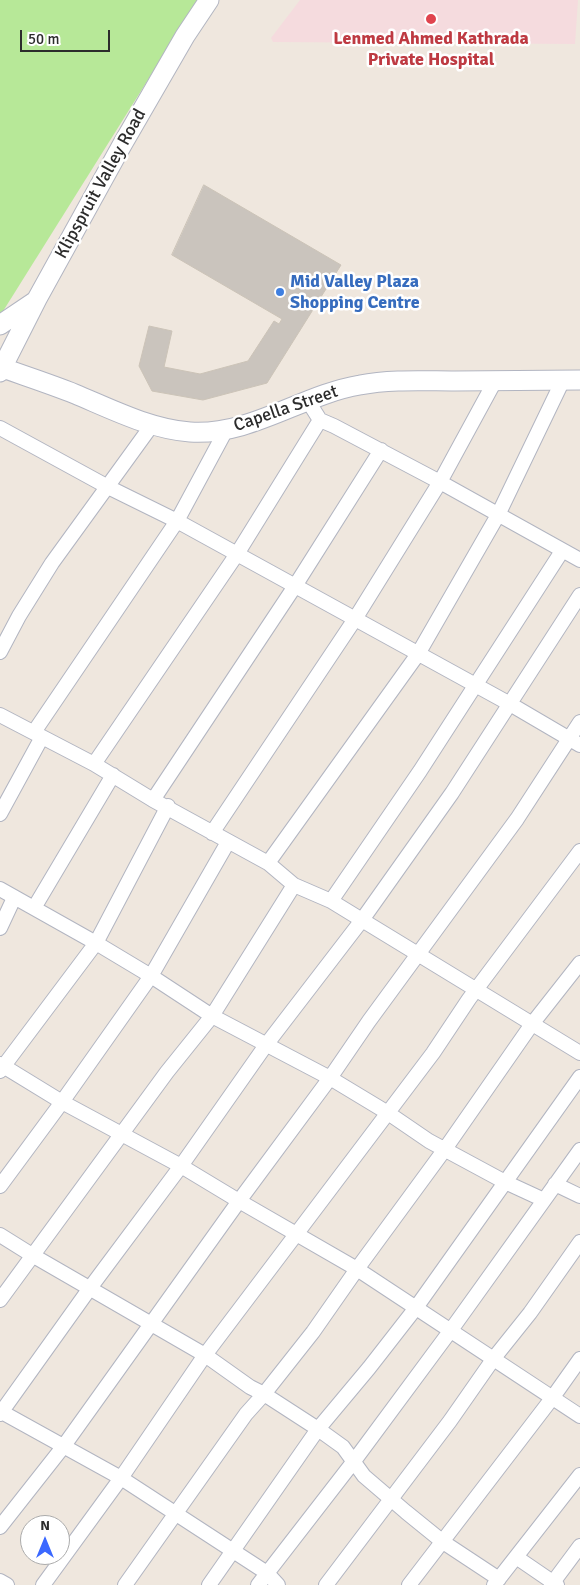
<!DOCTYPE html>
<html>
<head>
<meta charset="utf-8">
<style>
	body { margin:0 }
	#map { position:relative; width:580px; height:1585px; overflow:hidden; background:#efe7de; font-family:Signika,sans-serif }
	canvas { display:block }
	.north { position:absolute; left:20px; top:1515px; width:50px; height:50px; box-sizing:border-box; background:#fff; border:1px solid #ababab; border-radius:50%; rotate:0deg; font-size:14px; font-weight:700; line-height:20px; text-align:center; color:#2c2c2c }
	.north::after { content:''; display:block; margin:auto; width:18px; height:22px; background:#3b68ff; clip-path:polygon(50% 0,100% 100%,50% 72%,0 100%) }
	.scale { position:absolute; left:20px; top:30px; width:90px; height:22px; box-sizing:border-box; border:2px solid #2c2c2c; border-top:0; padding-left:6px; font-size:15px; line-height:18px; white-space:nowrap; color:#2c2c2c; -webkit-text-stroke:4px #fff; paint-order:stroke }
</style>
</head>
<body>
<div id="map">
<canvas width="580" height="1585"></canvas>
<div class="north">N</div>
<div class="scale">50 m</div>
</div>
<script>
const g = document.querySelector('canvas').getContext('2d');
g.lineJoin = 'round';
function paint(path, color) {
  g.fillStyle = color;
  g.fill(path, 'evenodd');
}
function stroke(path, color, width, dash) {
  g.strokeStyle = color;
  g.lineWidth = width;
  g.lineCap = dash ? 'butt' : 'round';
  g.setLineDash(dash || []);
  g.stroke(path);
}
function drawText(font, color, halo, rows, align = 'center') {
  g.font = font + ' Signika,sans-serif';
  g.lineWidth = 5;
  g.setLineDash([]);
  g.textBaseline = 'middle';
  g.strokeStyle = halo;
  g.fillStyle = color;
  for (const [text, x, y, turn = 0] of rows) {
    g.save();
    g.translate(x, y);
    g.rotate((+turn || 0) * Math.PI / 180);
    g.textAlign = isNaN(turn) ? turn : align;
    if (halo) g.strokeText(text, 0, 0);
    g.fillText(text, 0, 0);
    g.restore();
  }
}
const medical = new Path2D(`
	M300 0H578L575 44 273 42 271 38Z`);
const green = new Path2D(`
	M0 0H198L0 316Z`);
const building = new Path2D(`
	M204 185 341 265 267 383 203 400 152 391 139 366 149 326 172 331 164 367 200 374 248 361 274 321 279 324 282 319 172 255Z`);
const street = new Path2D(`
	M320 420 334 426 440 482 580 560
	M0 428 108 487 177 521 510 704 580 745
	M0 652 19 616 52 563 152 425
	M0 715 94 764 153 800 268 863 294 885 331 901 362 920 580 1053
	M34 732 177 521 226 430
	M94 764 237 554 320 420 308 401
	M153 800 295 586 381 450
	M0 814 42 737
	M212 833 355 619 440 482 495 381
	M268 863 418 654 498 515 563 380
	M0 889 96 943 151 976 212 1016 330 1078 388 1113 429 1141 505 1182 544 1200
	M331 901 420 771 562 551
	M34 908 113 775
	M0 928 14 898
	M0 1064 62 1102 181 1166 239 1201 357 1269 580 1416
	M0 1071 96 943 168 806
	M555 1184 580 1196
	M0 1186 62 1102 151 976 228 842
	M0 1235 32 1255 205 1355 250 1387 264 1394 318 1429 343 1447 364 1476 406 1512 443 1542 499 1579
	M0 1300 167 1072 212 1016 294 885
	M0 1411 121 1478 267 1573 278 1585
	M0 1414 90 1288 181 1166 266 1045 362 920 452 793 580 595
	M0 1527 63 1447 239 1201 330 1078 369 1021 517 819 580 722
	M516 1557 557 1585
	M0 1581 7 1585
	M43 1585 121 1478 205 1355 433 1053 469 999 580 851
	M125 1585 246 1414 264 1394 313 1332 357 1269 445 1149 532 1024 580 963
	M209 1585 318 1429 369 1368 415 1309 580 1077
	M258 1585 354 1461 451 1330 580 1150
	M326 1585 450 1421 494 1358 530 1313 580 1242
	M409 1585 553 1397 580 1359
	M494 1585 580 1475
	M551 1585 580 1546`);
const secondary = new Path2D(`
	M0 325 34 302
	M0 367C25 376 50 384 75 394 111 409 150 429 190 432 251 436 301 395 360 385 391 379 424 381 455 381 497 381 538 380 580 380
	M0 372 37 299 122 145 185 36 209 0`);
const markers = [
	[431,19,6,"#e0444e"],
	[280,292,5,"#3f7fe0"]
];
const healthNames = [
	["Lenmed Ahmed Kathrada",431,39],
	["Private Hospital",431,60]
];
const streetNames = [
	["Klipspruit Valley Road",101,184,-61],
	["Capella Street",286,409,-19]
];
const shopNames = [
	["Mid Valley Plaza",290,282],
	["Shopping Centre",290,303]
];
paint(medical, '#f5dbde');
paint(green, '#b7e898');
paint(building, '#cac4bd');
stroke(building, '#cbc3b7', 1);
stroke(street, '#b2b5c1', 16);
stroke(secondary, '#b2b5c1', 21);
stroke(street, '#fff', 14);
stroke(secondary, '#fff', 19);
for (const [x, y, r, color] of markers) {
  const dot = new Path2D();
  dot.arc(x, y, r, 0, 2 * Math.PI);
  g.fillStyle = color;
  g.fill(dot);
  stroke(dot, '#fff', 2);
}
drawText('bold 18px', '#be3a42', '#fff', healthNames);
drawText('18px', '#2c2c2c', '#fff', streetNames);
drawText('bold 18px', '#366cbe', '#fff', shopNames, 'left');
</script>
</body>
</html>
